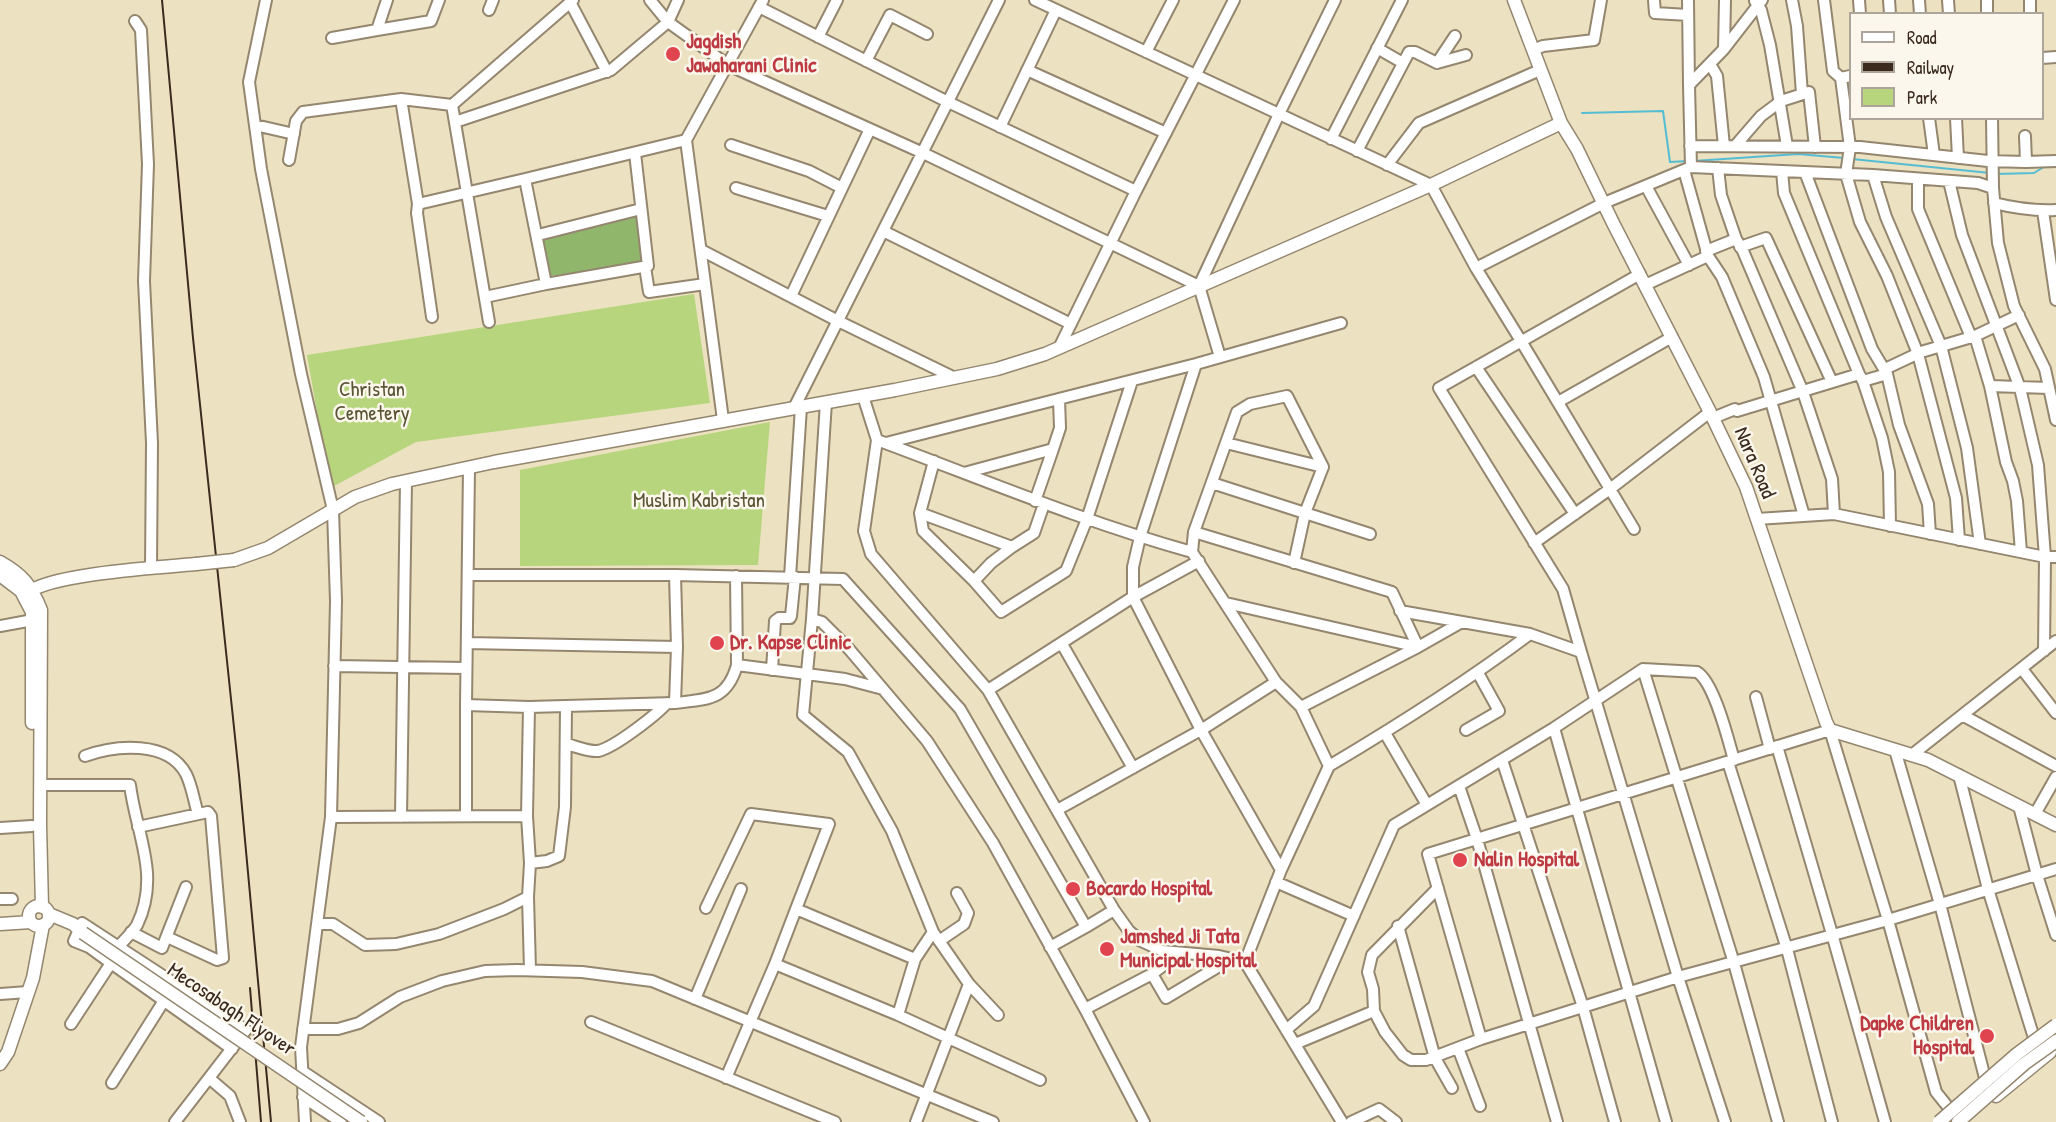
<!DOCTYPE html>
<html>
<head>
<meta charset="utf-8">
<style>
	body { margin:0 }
	#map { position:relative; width:2056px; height:1122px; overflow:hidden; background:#ece1c0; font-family:"Patrick Hand",sans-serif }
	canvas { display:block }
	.legend { position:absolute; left:1849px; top:12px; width:195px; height:108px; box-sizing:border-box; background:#fbf7ec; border:2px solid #aea59a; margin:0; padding:8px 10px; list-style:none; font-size:18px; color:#3b2a1e }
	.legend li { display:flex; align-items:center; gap:12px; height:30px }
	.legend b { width:30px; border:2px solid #aea59a }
</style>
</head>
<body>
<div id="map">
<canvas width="2056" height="1122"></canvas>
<ul class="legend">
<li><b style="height:8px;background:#fff"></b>Road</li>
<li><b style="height:8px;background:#3b2a1e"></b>Railway</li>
<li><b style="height:16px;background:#b6d57c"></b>Park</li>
</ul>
</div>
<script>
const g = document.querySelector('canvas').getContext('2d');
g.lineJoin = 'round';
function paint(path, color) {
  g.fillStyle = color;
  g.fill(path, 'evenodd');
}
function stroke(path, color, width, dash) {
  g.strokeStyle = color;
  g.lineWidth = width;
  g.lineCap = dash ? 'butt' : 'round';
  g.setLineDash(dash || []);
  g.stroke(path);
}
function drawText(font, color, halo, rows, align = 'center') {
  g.font = font + ' "Patrick Hand",sans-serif';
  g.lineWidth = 5;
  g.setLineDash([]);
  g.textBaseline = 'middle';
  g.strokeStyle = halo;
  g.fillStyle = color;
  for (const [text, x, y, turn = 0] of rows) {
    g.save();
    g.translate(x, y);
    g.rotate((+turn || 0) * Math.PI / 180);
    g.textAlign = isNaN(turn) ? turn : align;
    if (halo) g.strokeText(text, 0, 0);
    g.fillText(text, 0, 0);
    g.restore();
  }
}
const green = new Path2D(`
	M694 294 710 403 416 442 334 486 319 423 307 355Z
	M770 422 758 565 520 566V470Z`);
const forest = new Path2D(`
	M637 214 645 262 551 276 543 237Z`);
const stream = new Path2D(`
	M1582 113 1663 111 1670 162 1688 161
	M1852 159 1990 173
	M1694 161 1798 154 1844 158
	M1995 174 2034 173 2047 165`);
const minor = new Path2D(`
	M266 0 249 82 261 169 301 374 333 510 336 601 331 817 301 1047 305 1122
	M387 0 377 30 431 21 439 0
	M650 0 668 22 728 65 923 153 1199 286
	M1035 0 1431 185 1476 268 1604 203 1691 167 1689 85 1724 49 1762 0
	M1654 0 1655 13 1688 15
	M1688 0 1689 85
	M1792 0 1797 26 1802 94
	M1824 0 1833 71 1841 78
	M1859 0 1860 14
	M1889 0 1890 14
	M1919 0 1920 14
	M1948 0 1949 14
	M1987 0V14
	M1755 1 1761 10 1770 45 1787 146
	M570 2 607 72
	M759 7 948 102 1136 191 1234 0
	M489 10 493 0
	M2030 14V0
	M135 21 141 30 148 164 144 281 152 443 151 568
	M818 37 837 0
	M332 38 377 30
	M1377 48 1403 63
	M1724 49 1725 0
	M1533 50 1543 46 1594 40 1601 0
	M1146 52 1173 0
	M2042 58 2056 57
	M866 61 890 15 927 34
	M1437 63 1466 55
	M1710 64 1717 76 1724 146
	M1027 70 1166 133
	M1850 76 1841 78 1850 147 1846 174 1860 222 1887 276 1918 354 1956 498 1959 540
	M401 99 418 204 417 213 432 317
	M1929 118 1934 155
	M1956 118 1958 158
	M1992 118 1993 188
	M455 122 611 70 668 22 678 0
	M255 125 294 134
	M1000 127 1056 10
	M1331 139 1402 0
	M731 145 809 171 842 188
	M1690 146 1860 147 1988 161 2026 162 2025 136
	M1735 146 1761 116 1781 101 1809 92 1815 147
	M1357 151 1409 52H1415L1437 63 1455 36
	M289 160 296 121 303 112 401 99 452 105
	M2026 162 2056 161
	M1387 165 1419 123 1540 70
	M1691 167 1873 175 1978 183 1993 188 1998 243 2014 306 2045 369 2056 420
	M1718 168 1721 195 1736 239
	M1782 171 1784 193 1859 374
	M1805 172 1872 349 1887 374 1899 425 1928 504 1930 534
	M1873 175 1886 217 1941 346 1967 448 1980 544
	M1918 179V209L1971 337
	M1949 181 1962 235 2020 388 2038 465 2045 557H2056
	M1646 186 1689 265
	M736 188 828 216
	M1994 203C2014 208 2035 211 2056 210
	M418 204 525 179
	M2043 211 2056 300
	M883 231 1071 324
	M538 235 641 209
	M1740 247 1766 238 1832 382
	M701 250 838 321 955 378
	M1706 251 1736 239 1743 251 1803 392 1832 479 1834 514
	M1708 256 1722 277 1764 377 1804 516
	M645 267 649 292 705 284
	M1476 268 1521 341 1634 529
	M546 284 648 266 635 153
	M1645 285 1708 256 1684 170
	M791 296 870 129
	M485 297 546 284 525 179 686 140
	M489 322 452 105 573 0
	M1975 336 1990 386 2006 462 2013 481 2017 501 2021 552
	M1059 348 1136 191
	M1220 357 1199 286 1279 114 1335 0
	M1476 367 1575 514
	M1863 381 1882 438 1889 472 1890 526
	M1990 386 2049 388
	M863 396 877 440 864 531 871 554 988 690 1133 597 1199 561
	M826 402 812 619 822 622 849 649 927 741 993 843 1085 1009 1144 1122
	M1558 402 1672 337
	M794 408 999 0
	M1713 418 1735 409 1737 411 1859 374 1863 381 1887 374 1885 369 1921 352 1975 336 2019 315
	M723 420 686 140 763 0
	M877 440C982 479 1084 522 1192 552L1276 682 1301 707 1329 766 1281 870
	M886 443 1196 364 1341 323
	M1226 443 1323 467
	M1053 449 1060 428 1059 399
	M934 461 920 513 923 531 974 581 1001 612 1066 571 1087 519 1132 381
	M964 473 1053 449 1035 501
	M1212 483 1370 534
	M920 513 1012 547 1034 533 1044 504
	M1757 519 1834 514 2045 557 2044 651
	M1194 532 1392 592 1418 647 1462 622
	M1534 543 1610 489 1710 412
	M1192 552 1194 532 1237 412 1250 404 1287 396 1323 467 1305 513 1294 563
	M675 575 843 579 960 709 1086 927 1114 910 1129 931 1141 941 1163 951 1219 956 1245 962 1281 870 1201 730 1133 597V567L1140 537 1196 364
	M736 576 737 665 845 679 883 689
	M790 577 801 407
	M974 581 991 563 1012 547
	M1226 603 1418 647 1301 707
	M1400 611 1530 634
	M812 619 803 715 848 752 892 831 933 932
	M0 626 33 620
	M467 643 677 647 675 575H468
	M1062 644 1133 768
	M1581 652 1563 589 1439 388 1640 274
	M334 666 466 668
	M1643 669 1697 672C1714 682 1728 739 1734 760
	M2022 669 2056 713
	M772 670 775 621 779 618H790L791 616 795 577
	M988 690 1114 910
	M1756 697 1770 749
	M675 703C707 699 727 701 737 665
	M529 707 675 703 677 647
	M1964 716 2056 766
	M1554 728 1643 669 1734 963 1778 1122
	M1466 730 1499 711 1478 673
	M1385 733 1427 805
	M566 744C575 746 589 752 598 751 614 748 656 715 667 703
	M1777 746 1832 934 1885 1122
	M1895 750 1940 904 1985 1078
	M1913 754 2056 641
	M85 756C115 745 168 740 186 774 192 786 194 801 198 814
	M1502 760 1583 1007 1615 1122
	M1728 762 1787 949 1832 1122
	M1329 766C1398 725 1466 682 1530 634L1581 652 1678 977 1725 1122
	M1959 775 1988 889 2034 1038
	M40 785H130C136 834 161 875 137 925 133 932 125 939 119 946
	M1459 786 1477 839 1557 1122
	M2019 806 2037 875 2056 935
	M1057 810 1201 730 1276 682
	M2035 814 2056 777
	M466 816V705
	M527 816 530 863 547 861 559 856 565 807 566 706
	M331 817 527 816 529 707 466 705 469 468
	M401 817 406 481
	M138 827 208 812 211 816 223 958 217 960 167 937
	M0 828 32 826
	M1276 882 1354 916
	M528 897 530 970
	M0 899H12
	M706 908 751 814 829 824 796 909
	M317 924H333L365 945 396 944 439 934 504 909 528 897 530 863
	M1398 926 1435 1058 1452 1088
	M131 932 162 948 186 887
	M939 941 964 924 968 913 957 893
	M1050 947 1086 927
	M1180 953 1152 974 1166 998 1231 959
	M915 959 933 932 969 984
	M1245 962 1342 1122
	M0 994 28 992
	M695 999 741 889
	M1085 1009 1152 974
	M1374 1011 1373 989 1368 972 1372 955 1438 888
	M898 1015 915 959 796 909 775 964 898 1015 1040 1080
	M591 1022 835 1122
	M71 1024 111 963
	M303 1029H338L359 1023 400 997 442 981 485 971 517 970 582 972 652 981 993 1122
	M1286 1030 1314 1006 1394 825 1554 728 1666 1122
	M1481 1039 1428 854 1830 730 1888 920 1936 1092 1956 1117
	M1295 1044 1374 1011 1385 1032 1403 1055 1411 1060H1426L1481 1039 1678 977 1888 920 2056 869
	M1458 1048 1480 1106
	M302 1071 379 1122
	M209 1078 230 1096 240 1122
	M726 1078 775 964
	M112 1083 165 999
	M303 1097 341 1122
	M175 1122 246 1030 82 923 74 941 89 947 111 963 232 1049
	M916 1122 969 984 998 1015
	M1351 1122 1379 1109 1396 1122`);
const major = new Path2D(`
	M1514 0 1561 123 1577 149 1613 223 1710 412 1746 487 1826 722 1830 730 1928 760 2056 825
	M234 560 268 548 355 497 392 484 494 462 895 390 997 369 1045 354 1431 185 1561 123
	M0 562C23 575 31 585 41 610L40 825 42 907
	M0 575 21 591 32 612V723
	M28 593C49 574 163 567 196 564
	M29 916a10 10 0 1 1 20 0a10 10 0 1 1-20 0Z
	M49 914 73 924 83 933
	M0 924 31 922
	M0 1064 8 1052 33 978 43 925
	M1996 1096 2050 1052`);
const rail = new Path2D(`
	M162 0 193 338 239 775 271 1122
	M250 988 261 1122
	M1943 1122 1982 1087 2056 1028`);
const majorBridge = new Path2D(`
	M196 564 234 560
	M83 933 361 1122
	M1939 1122 2017 1054 2056 1025
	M1958 1122 2024 1064 2056 1041`);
const markers = [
	[673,54,8,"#e0444e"],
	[717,643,8,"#e0444e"],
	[1460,860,8,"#e0444e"],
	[1073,889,8,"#e0444e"],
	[1107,949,8,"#e0444e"],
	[1987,1036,8,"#e0444e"]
];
const healthNames = [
	["Jagdish",686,42],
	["Jawaharani Clinic",686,66],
	["Dr. Kapse Clinic",730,643],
	["Nalin Hospital",1474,860],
	["Bocardo Hospital",1086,889],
	["Jamshed Ji Tata",1120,937],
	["Municipal Hospital",1120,961],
	["Dapke Children",1974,1024,"right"],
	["Hospital",1974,1048,"right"]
];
const parkNames = [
	["Christan",372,390],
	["Cemetery",372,414],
	["Muslim Kabristan",699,501]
];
const streetNames = [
	["Nara Road",1754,463,67],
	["Mecosabagh Flyover",231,1010,34]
];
paint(green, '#b6d57c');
paint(forest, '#90b66c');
stroke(stream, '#55bdd3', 2);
stroke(minor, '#94866f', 14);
stroke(major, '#94866f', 15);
stroke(minor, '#fff', 10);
stroke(major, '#fff', 12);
stroke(rail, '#3b2a1e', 2);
stroke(majorBridge, '#94866f', 15, []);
stroke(majorBridge, '#fff', 12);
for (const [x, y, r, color] of markers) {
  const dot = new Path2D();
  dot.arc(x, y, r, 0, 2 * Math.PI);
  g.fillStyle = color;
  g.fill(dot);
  stroke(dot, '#fbf7ec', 2);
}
drawText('bold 21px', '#be3a42', '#fbf7ec', healthNames, 'left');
drawText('21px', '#5a5536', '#fbf7ec', parkNames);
drawText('21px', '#3b2a1e', '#fbf7ec', streetNames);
</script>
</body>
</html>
